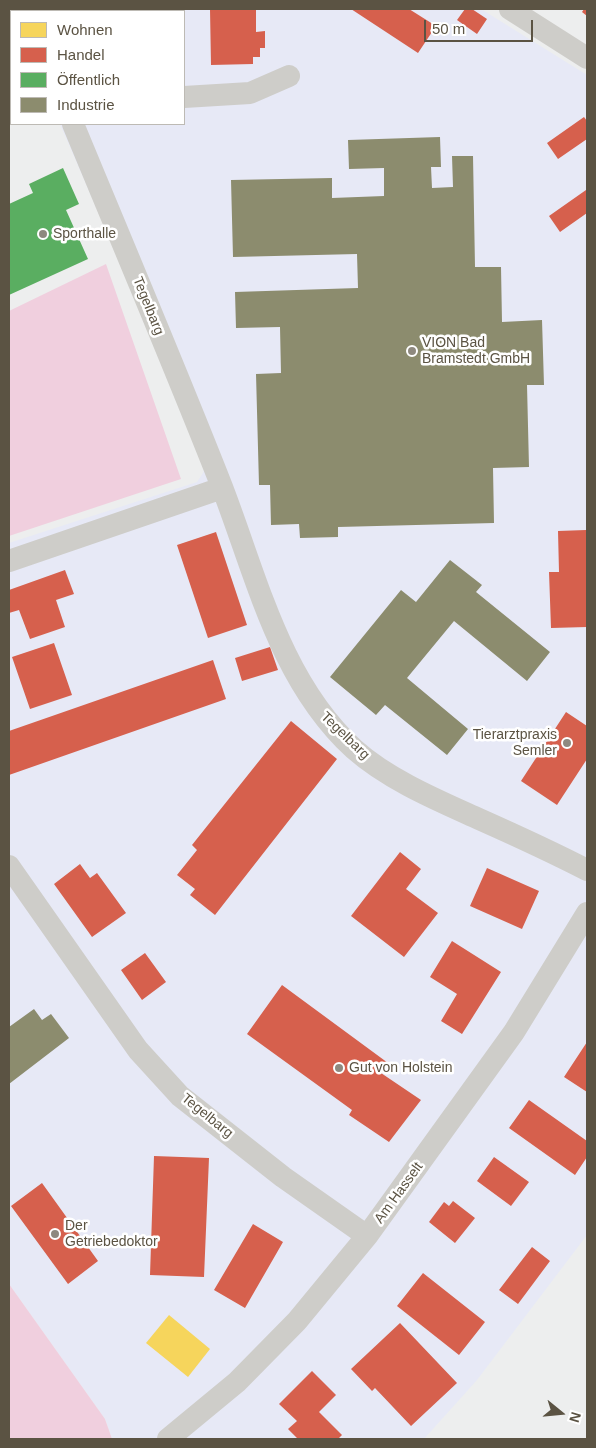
<!DOCTYPE html>
<html>
<head>
<meta charset="utf-8">
<style>
	body { margin:0 }
	#map { position:relative; width:596px; height:1448px; overflow:hidden; background:#edeeee; font-family:Arial,sans-serif }
	canvas { display:block }
	.frame { position:absolute; inset:0; border:10px solid #5b5343; pointer-events:none }
	.legend { position:absolute; left:10px; top:10px; width:175px; height:115px; box-sizing:border-box; background:#fff; border:1px solid #bdbab4; margin:0; padding:6px 9px; list-style:none; font-size:15px; color:#5b5343 }
	.legend li { display:flex; align-items:center; gap:10px; height:25px }
	.legend b { width:25px; border:1px solid #bdbab4 }
	.north { position:absolute; left:536px; top:1388px; width:50px; height:50px; -webkit-text-stroke:4px #fff; paint-order:stroke; rotate:107deg; font-size:14px; font-weight:700; line-height:20px; text-align:center; color:#5b5343 }
	.north::after { content:''; display:block; margin:auto; width:18px; height:22px; background:#5b5343; clip-path:polygon(50% 0,100% 100%,50% 72%,0 100%) }
	.scale { position:absolute; left:424px; top:20px; width:109px; height:22px; box-sizing:border-box; border:2px solid #5b5343; border-top:0; padding-left:6px; font-size:15px; line-height:18px; white-space:nowrap; color:#5b5343; -webkit-text-stroke:4px #fff; paint-order:stroke }
</style>
</head>
<body>
<div id="map">
<canvas width="596" height="1448"></canvas>
<div class="frame"></div>
<ul class="legend">
<li><b style="height:14px;background:#f6d55c"></b>Wohnen</li>
<li><b style="height:14px;background:#d6604d"></b>Handel</li>
<li><b style="height:14px;background:#5aae61"></b>Öffentlich</li>
<li><b style="height:14px;background:#8c8c6e"></b>Industrie</li>
</ul>
<div class="north">N</div>
<div class="scale">50 m</div>
</div>
<script>
const g = document.querySelector('canvas').getContext('2d');
g.lineJoin = 'round';
function paint(path, color) {
  g.fillStyle = color;
  g.fill(path, 'evenodd');
}
function stroke(path, color, width, dash) {
  g.strokeStyle = color;
  g.lineWidth = width;
  g.lineCap = dash ? 'butt' : 'round';
  g.setLineDash(dash || []);
  g.stroke(path);
}
function drawText(font, color, halo, rows, align = 'center') {
  g.font = font + ' Arial,sans-serif';
  g.lineWidth = 5;
  g.setLineDash([]);
  g.textBaseline = 'middle';
  g.strokeStyle = halo;
  g.fillStyle = color;
  for (const [text, x, y, turn = 0] of rows) {
    g.save();
    g.translate(x, y);
    g.rotate((+turn || 0) * Math.PI / 180);
    g.textAlign = isNaN(turn) ? turn : align;
    if (halo) g.strokeText(text, 0, 0);
    g.fillText(text, 0, 0);
    g.restore();
  }
}
const commercial = new Path2D(`
	M10 9H481L587 75V1235L477 1380 424 1439H112L105 1419 9 1284V543L197 482 203 473 206 461 60 124H184V11H11Z`);
const green = new Path2D(`
	M106 264 181 479 9 536V311Z
	M9 1284 105 1419 112 1439H9Z`);
const homes = new Path2D(`
	M169 1315 210 1349 188 1377 146 1343Z`);
const shops = new Path2D(`
	M210 9H256V32L265 31V48H260V57H253V64L211 65Z
	M351 9H409L436 26 418 53Z
	M465 9H472L487 19 477 34 457 20Z
	M584 9H587V16L582 12Z
	M584 117 587 121V139L558 159 547 143Z
	M586 190 587 213 560 232 549 216Z
	M586 530 587 627 551 628 549 572H559L558 531Z
	M216 532 247 625 208 638 177 545Z
	M65 570 74 594 56 600 65 627 30 639 19 610 9 613V590Z
	M54 643 72 695 30 709 12 657Z
	M270 647 278 670 242 681 235 658Z
	M213 660 226 699 9 775V731Z
	M566 712 587 726V759L557 805 521 781Z
	M291 721 337 759 215 915 190 895 195 889 177 875 197 850 192 845Z
	M400 852 421 869 406 889 438 913 404 957 351 916Z
	M80 864 90 878 97 873 126 913 92 937 54 884Z
	M487 868 539 891 522 929 470 906Z
	M452 941 501 972 462 1034 441 1021 457 994 430 977Z
	M145 953 166 982 142 1000 121 970Z
	M282 985 388 1063 381 1073 421 1100 389 1142 349 1115 352 1110 247 1034Z
	M587 1042V1092L564 1077Z
	M529 1100 587 1141V1157L575 1175 509 1128Z
	M154 1156 209 1158 204 1277 150 1275Z
	M494 1157 529 1182 511 1206 477 1181Z
	M42 1183 98 1261 68 1284 11 1206Z
	M453 1201 475 1218 455 1243 429 1222 444 1202 449 1206Z
	M253 1224 283 1242 245 1308 214 1290Z
	M532 1247 550 1261 518 1304 499 1290Z
	M423 1273 485 1322 459 1355 397 1306Z
	M400 1323 457 1383 411 1426 375 1388 372 1391 351 1369Z
	M312 1371 336 1395 319 1412 342 1435 338 1439H298L288 1429 297 1421 279 1404Z`);
const public = new Path2D(`
	M63 168 79 204 66 210 88 259 9 295V204L33 193 29 184Z`);
const industry = new Path2D(`
	M440 137 441 167H431L432 188 453 187 452 156H473L475 267H501L502 322 542 320 544 385H527L529 467 493 468 494 523 338 527V537L300 538 299 524 271 525 270 485H259L256 374 281 373 280 327 236 328 235 292 358 288 357 254 233 257 231 180 332 178V198L384 196V168L349 169 348 140Z
	M450 560 482 585 476 592 550 652 527 681 454 621 407 678 468 729 447 755 385 705 376 715 330 677 401 590 416 602Z
	M34 1009 42 1020 51 1014 69 1038 9 1084V1027Z`);
const minor = new Path2D(`
	M26 9 27 11
	M510 9 587 58
	M184 97 250 93 289 76
	M73 124C123 245 174 365 222 487 257 578 280 681 354 749 389 780 437 800 479 819 515 835 552 852 587 870
	M9 561 222 488
	M9 866 138 1050 180 1096 283 1177 367 1236
	M168 1439 237 1382 297 1321 367 1236 514 1032 587 913`);
const markers = [
	[43,234,5,"#8e897f"],
	[412,351,5,"#8e897f"],
	[567,743,5,"#8e897f"],
	[339,1068,5,"#8e897f"],
	[55,1234,5,"#8e897f"]
];
const poiNames = [
	["Sporthalle",53,234],
	["VION Bad",422,343],
	["Bramstedt GmbH",422,359],
	["Tierarztpraxis",557,735,"right"],
	["Semler",557,751,"right"],
	["Gut von Holstein",349,1068],
	["Der",65,1226],
	["Getriebedoktor",65,1242]
];
const streetNames = [
	["Tegelbarg",148,306,68],
	["Tegelbarg",345,736,44],
	["Tegelbarg",207,1116,39],
	["Am Hasselt",399,1193,-54]
];
paint(commercial, '#e7e9f6');
paint(green, '#f0cfde');
paint(homes, '#f6d55c');
paint(shops, '#d6604d');
paint(public, '#5aae61');
paint(industry, '#8c8c6e');
stroke(minor, '#cecdc9', 22);
for (const [x, y, r, color] of markers) {
  const dot = new Path2D();
  dot.arc(x, y, r, 0, 2 * Math.PI);
  g.fillStyle = color;
  g.fill(dot);
  stroke(dot, '#fff', 2);
}
drawText('14px', '#5b5343', '#fff', poiNames, 'left');
drawText('14px', '#5b5343', '#fff', streetNames);
</script>
</body>
</html>
